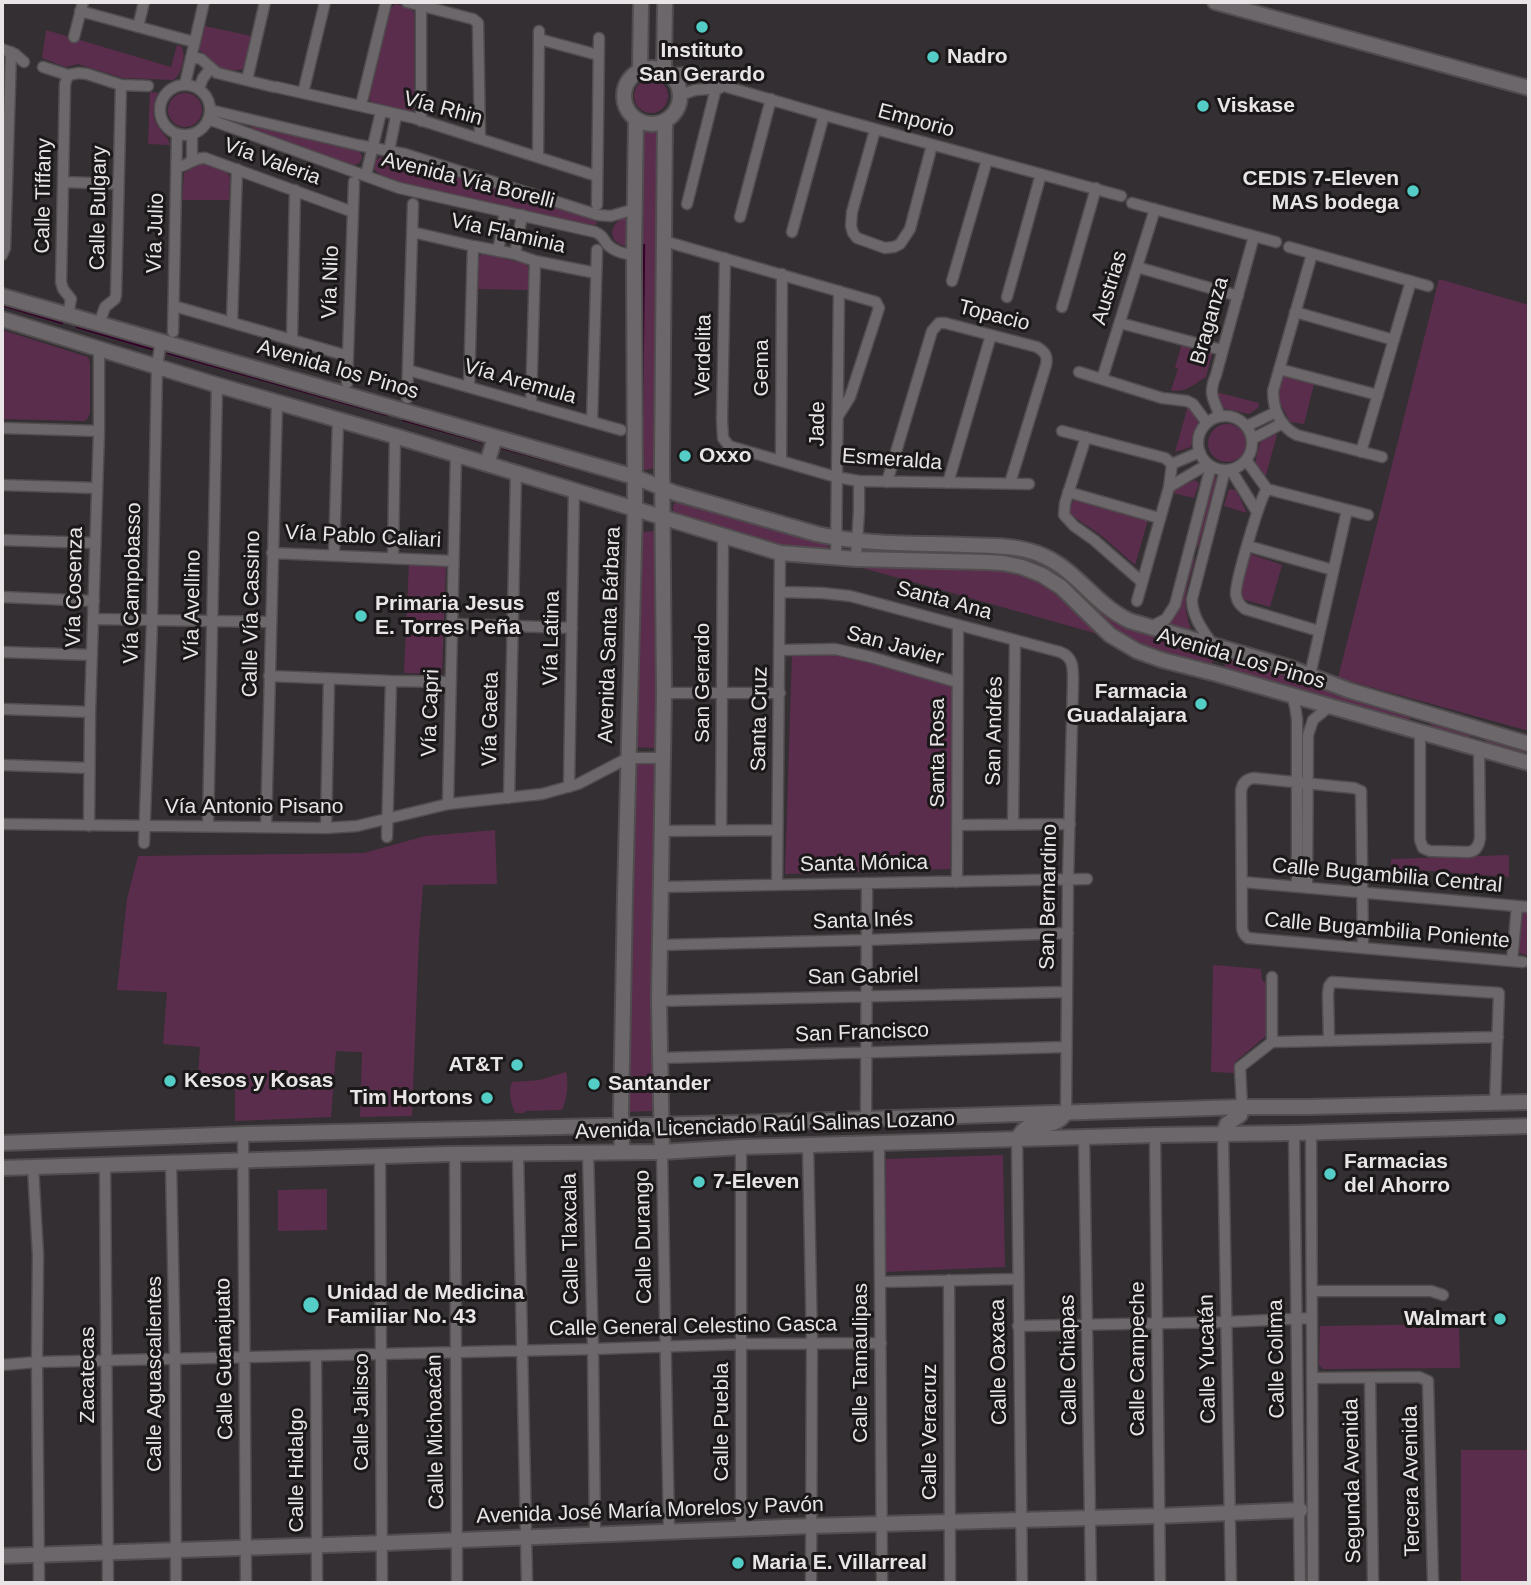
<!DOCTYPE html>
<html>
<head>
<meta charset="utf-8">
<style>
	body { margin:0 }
	#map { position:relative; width:1531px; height:1585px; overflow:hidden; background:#342f32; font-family:Arial,sans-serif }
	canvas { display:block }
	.frame { position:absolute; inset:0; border:4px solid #e9e5e7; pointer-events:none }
</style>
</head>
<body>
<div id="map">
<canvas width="1531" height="1585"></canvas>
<div class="frame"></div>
</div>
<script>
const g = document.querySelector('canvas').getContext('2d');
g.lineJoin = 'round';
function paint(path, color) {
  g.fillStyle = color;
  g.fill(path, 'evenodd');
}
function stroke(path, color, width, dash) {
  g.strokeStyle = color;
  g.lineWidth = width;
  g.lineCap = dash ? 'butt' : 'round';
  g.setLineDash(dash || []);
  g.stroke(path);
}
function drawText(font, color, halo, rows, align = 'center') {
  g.font = font + ' Arial,sans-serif';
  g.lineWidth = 6;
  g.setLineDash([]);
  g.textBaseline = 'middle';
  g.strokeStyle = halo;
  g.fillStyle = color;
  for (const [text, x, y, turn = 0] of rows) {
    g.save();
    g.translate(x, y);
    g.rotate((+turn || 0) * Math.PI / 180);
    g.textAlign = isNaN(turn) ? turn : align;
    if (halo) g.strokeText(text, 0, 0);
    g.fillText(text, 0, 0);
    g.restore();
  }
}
const green = new Path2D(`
	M396 4 410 8 414 13V108L410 112 374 105 369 99 390 8Z
	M205 26 251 36 244 68C237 72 223 71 216 67 212 64 205 54 199 50Z
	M46 30 171 67 177 45 182 47C186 56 182 73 174 80L123 78 78 64 66 67 42 58Z
	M634 96a17 17 0 1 1 34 0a17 17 0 1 1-34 0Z
	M150 92 158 93C152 106 151 119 161 131 165 136 168 137 170 145L148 144Z
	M168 110a17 17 0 1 1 34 0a17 17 0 1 1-34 0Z
	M252 125 356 149 362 155C362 162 358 166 351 165L252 129 251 128Z
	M644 128 658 129 655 464 654 468 646 470 641 468 639 462 642 130Z
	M383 156 411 161 594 220 596 221 597 224 592 226 406 185C395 181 355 170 383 156Z
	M202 163 227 172 230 178 229 200H182L184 173Z
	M621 219H627V246C610 244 607 228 621 219Z
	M482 253 526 264 529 269 528 290 478 289 479 258Z
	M1439 279 1529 305V731L1338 678Z
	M2 330 88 357 90 363V413L87 419 84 421 2 419Z
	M1182 344 1212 354 1206 377C1196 383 1184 394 1171 390L1178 369 1175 367Z
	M1282 376 1314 384 1304 424 1290 422 1276 395Z
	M1216 392 1259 403 1258 408 1249 414 1223 408Z
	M1188 406 1199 421 1193 433 1191 447 1175 452Z
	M1208 443a19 19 0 1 1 38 0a19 19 0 1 1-38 0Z
	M1272 433 1277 435 1265 478 1255 463 1261 439Z
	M1214 476 1219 478 1198 547 1194 546Z
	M1195 480 1199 483 1194 498 1173 493 1175 489Z
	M1229 489 1236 490 1247 513 1224 506Z
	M1074 499 1148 520 1135 565 1102 536 1068 513Z
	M678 501 827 542 829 544 828 549 826 550 771 545 676 514C671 509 672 504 678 501Z
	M657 531 655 748 636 747 640 532Z
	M861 547 1020 552 1058 570 1105 613 1123 626 1138 631 1216 650 1211 667C1177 657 1142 649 1113 627 1086 607 1066 578 1035 563 1010 551 978 555 951 554 921 554 891 553 861 553Z
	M1250 554 1282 565 1270 607 1238 598Z
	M1190 558 1195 559C1187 589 1180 601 1192 632L1162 623 1171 617Z
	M409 562 446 564 442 674 404 673Z
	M856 566H987L1021 571 1052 589 1096 628 1098 634Z
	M792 653 845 654 953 686 950 869 785 874Z
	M1228 654 1272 667 1343 697 1410 715 1409 723 1224 669Z
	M1431 722 1471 733 1470 740 1430 729Z
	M1486 738 1529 750V757L1486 745Z
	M633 763H656L652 1111 627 1112Z
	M495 830 497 884 423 885 419 937 412 1116 360 1117 362 1052 336 1051 331 1117 235 1121V1073L198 1075 200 1047 163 1044 167 992 117 990 127 899 138 856 364 853 425 836Z
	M1509 855V877L1391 868V859Z
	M1523 913H1529V956L1517 952 1521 915Z
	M1213 965 1261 969 1262 980 1267 984 1266 1036 1236 1061 1235 1073 1211 1072Z
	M566 1072C569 1084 567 1099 562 1110L526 1111 524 1113H515C511 1103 508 1092 512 1082L540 1080Z
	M1003 1155 1005 1267 885 1272 886 1159Z
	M327 1189V1230L278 1231V1190Z
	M1459 1324 1460 1368 1323 1369 1319 1365 1320 1326Z
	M1461 1450H1529V1583H1461Z`);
const stream = new Path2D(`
	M2 305 62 323
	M77 327 152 349
	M168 353 387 415
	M642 410 644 245
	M403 420 486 443
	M499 447 622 481`);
const street = new Path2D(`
	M407 2 473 19 478 23 480 139
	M421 6V121
	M80 11 194 42
	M138 27 144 2
	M74 37 83 2
	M539 39 598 55
	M2 49 15 54 24 62
	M191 57 201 59 217 73 274 87
	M43 67 68 75 79 73 87 74 121 85 148 86
	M670 74C692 70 709 74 727 87L824 115 1121 196
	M68 75 65 84 61 282 63 289 71 299 68 315
	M247 80 265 2
	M185 84 204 2
	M160 110a25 25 0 1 1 50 0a25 25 0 1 1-50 0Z
	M276 87 414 118 597 176
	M199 88 203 78 210 69
	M303 93 325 2
	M680 95 695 90 720 88
	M361 105 386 2
	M210 110 358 145 405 154 598 215 611 216 635 209
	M208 119 399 188 595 232C602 235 603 238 607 244 614 252 624 254 634 255
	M875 130 852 212 851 226 853 233 857 238 885 248 894 247 900 244 910 229 932 145
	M192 134V161
	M389 151 396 116
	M538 157 539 31
	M177 167C188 166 194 157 205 158L353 212
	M366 175 381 112
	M63 182 118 184
	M1132 203 1276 242
	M687 204 718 80
	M597 205 599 38
	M740 217 771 99
	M412 232 473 246 515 254 535 261 596 273
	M792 232 824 115
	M664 241 876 302 879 308 850 397 838 416
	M1289 247 1428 286
	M498 251 505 212
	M515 254 522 215
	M1312 254 1273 391C1273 409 1280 427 1297 435L1382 457
	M2 255 5 248 11 52
	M725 258 722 419 723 438 729 446 836 477 859 481 1029 484
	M1137 267 1238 296
	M952 281 987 160
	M1007 297 1041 174
	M174 306 348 356
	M1062 307 1096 188
	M1295 312 1394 340
	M232 322 237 169
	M1120 323 1222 350
	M99 324 105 307 115 299 116 295 121 85
	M173 332 177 134
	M292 339 295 190
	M1279 369 1378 395
	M408 370 621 430
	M1079 372 1162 398 1187 401 1193 404 1207 423
	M1102 379 1155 209
	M347 383 354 182
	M469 387 473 246
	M407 398 413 204
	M531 405 535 261
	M1220 416C1213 398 1208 394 1216 375L1254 236
	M1198 443a27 27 0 1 1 54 0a27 27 0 1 1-54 0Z
	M592 422 597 250
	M1247 426 1276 412
	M2 428 99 431
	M1062 431 1165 458 1172 464
	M1086 437 1065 503 1064 515 1074 526 1094 540 1142 582
	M1252 439 1283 423
	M1361 452 1411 281
	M1246 460 1267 489
	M781 461 782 274
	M1172 464 1200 452
	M1231 470 1257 512
	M887 482 932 331 939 323H945L1037 347C1045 352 1048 356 1046 365L1010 483
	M948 483 991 335
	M2 485 96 488
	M1169 487 1208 464
	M1267 489C1260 498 1234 585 1236 595 1237 602 1240 605 1245 609L1319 631
	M1267 489 1368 515
	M1068 492 1159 518
	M2 540 95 543
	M1248 546 1333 570
	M272 553 453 561
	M334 554 338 420
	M393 558 395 436
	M836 558 839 291
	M856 559 859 511V481
	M780 592 822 593 850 596 1060 652C1074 657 1073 669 1073 682L1068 879 1066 1112
	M2 597 94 601
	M1137 601 1169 487 1172 464
	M94 619 271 622
	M453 624 572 628
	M1150 627 1166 619 1175 605 1211 466
	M1212 644C1203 630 1192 617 1192 599L1225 470
	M780 650 835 649 871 657 957 682
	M2 652 92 655
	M1310 675 1347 510
	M269 676 391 681 451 682
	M664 693H780
	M1292 695 1295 706 1297 719V887
	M2 709 90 712
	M1420 732V840L1423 848 1430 851 1469 852C1476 851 1479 845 1480 838L1479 748
	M2 765 89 768
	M569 787 574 490
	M509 798 516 473
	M448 804 456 454
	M2 824 326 828 357 826 448 804 542 794 578 784 628 758H663
	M1013 824 1015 640
	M957 825 1070 824
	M89 826 90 712 99 431V349
	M208 826 217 385
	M266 827 277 402
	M326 828 329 679
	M721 830 723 537
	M661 831 777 830
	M387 837 391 681
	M144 843 152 621 157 366 161 341
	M957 882 958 625
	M1242 882 1528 907
	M777 885 780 553
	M661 887 1087 879
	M1307 888 1308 735 1313 720 1330 706
	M660 945 867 940 1068 933
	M1363 948 1361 791 1354 788 1254 778C1246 779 1242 784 1241 791L1242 927C1242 932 1244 935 1248 938L1523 962
	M1512 961 1517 906
	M1272 977V1042
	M659 1001 1067 992
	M1329 1040 1328 994 1329 986 1332 982 1499 993 1495 1103
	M660 1058 1066 1047
	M1242 1107 1240 1067 1272 1042 1498 1037
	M866 1119 867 883
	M1294 1133 1300 1583
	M1311 1133 1313 1583
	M243 1134 246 1583
	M1223 1134 1231 1583
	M1155 1135 1160 1583
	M1084 1137 1091 1583
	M1017 1140 1022 1583
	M879 1143 882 1583
	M808 1146 812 1343 811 1583
	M741 1147V1528
	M662 1152 669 1532
	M518 1153 527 1583
	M588 1153 593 1349 595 1534
	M455 1154 457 1583
	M380 1157 382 1583
	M171 1164 175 1360 176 1583
	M105 1166 108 1583
	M33 1167 38 1255 37 1362 39 1583
	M949 1280 950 1583
	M880 1282 1017 1279
	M1312 1291H1431L1443 1295
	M1018 1326 1226 1322 1312 1318
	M316 1356 317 1583
	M2 1365 37 1362 593 1349 742 1344 881 1343
	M1312 1378 1419 1377 1428 1381 1433 1583
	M1370 1378 1373 1583`);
const secondary = new Path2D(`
	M1215 2 1529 88
	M624 96a28 28 0 1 1 56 0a28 28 0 1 1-56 0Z
	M640 71 641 2
	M664 71 665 2
	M2 296 635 477 675 493 817 534C865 545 916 543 966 545 987 546 1010 545 1030 551 1074 563 1091 603 1130 621L1288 667 1348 690 1529 744
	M2 319 217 385 395 436 780 553 856 559 986 562 1003 563 1022 567 1042 575 1061 587 1110 635 1137 651 1162 660 1217 674 1529 763
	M487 464 495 437
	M1223 1134 1227 1124 1240 1115 1242 1107
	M1017 1140C1030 1112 1051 1136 1066 1112
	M2 1143 246 1134 736 1123 1242 1107H1307L1529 1102
	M622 1152 621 1112 625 895 635 508 634 255 636 119
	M662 1152 659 1001 664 693 662 464 665 121
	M2 1168 448 1154 662 1152 741 1147 1155 1135 1294 1133 1529 1126
	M2 1556 386 1543 810 1526 1158 1516 1300 1510`);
const markers = [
	[702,27,7,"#54cdc6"],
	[933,57,7,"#54cdc6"],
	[1203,106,7,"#54cdc6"],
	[1413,191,7,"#54cdc6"],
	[685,456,7,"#54cdc6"],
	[361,616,7,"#54cdc6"],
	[1201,704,7,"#54cdc6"],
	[517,1065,7,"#54cdc6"],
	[170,1081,7,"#54cdc6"],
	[594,1084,7,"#54cdc6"],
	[487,1098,7,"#54cdc6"],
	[1330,1174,7,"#54cdc6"],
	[699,1182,7,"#54cdc6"],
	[311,1305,9,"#54cdc6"],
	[1500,1319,7,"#54cdc6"],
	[738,1563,7,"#54cdc6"]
];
const poiNames = [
	["Instituto",702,51,"center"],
	["San Gerardo",702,75,"center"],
	["Nadro",947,57],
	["Viskase",1217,106],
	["CEDIS 7-Eleven",1399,179,"right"],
	["MAS bodega",1399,203,"right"],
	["Oxxo",699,456],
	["Primaria Jesus",375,604],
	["E. Torres Peña",375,628],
	["Farmacia",1187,692,"right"],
	["Guadalajara",1187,716,"right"],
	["AT&T",503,1065,"right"],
	["Kesos y Kosas",184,1081],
	["Santander",608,1084],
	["Tim Hortons",473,1098,"right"],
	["Farmacias",1344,1162],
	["del Ahorro",1344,1186],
	["7-Eleven",713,1182],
	["Unidad de Medicina",327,1293],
	["Familiar No. 43",327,1317],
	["Walmart",1486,1319,"right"],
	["Maria E. Villarreal",752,1563]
];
const streetNames = [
	["Vía Rhin",443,109,15],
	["Emporio",916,121,15],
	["Vía Valeria",272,162,20],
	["Avenida Vía Borelli",468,181,14],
	["Calle Tiffany",44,196,-89],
	["Calle Bulgary",99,208,-89],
	["Vía Julio",156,233,-88],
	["Vía Flaminia",508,234,13],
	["Vía Nilo",331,282,-88],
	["Austrias",1110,288,-73],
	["Topacio",994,316,14],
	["Braganza",1210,321,-74],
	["Verdelita",704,355,-89],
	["Gema",762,368,-90],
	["Avenida los Pinos",338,370,16],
	["Vía Aremula",520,382,16],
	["Jade",818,424,-89],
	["Esmeralda",892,460,4],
	["Vía Pablo Caliari",363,537,3],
	["Vía Campobasso",133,583,-89],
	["Vía Cosenza",75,587,-89],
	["Santa Ana",944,601,15],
	["Vía Avellino",193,605,-89],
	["Calle Vía Cassino",252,614,-89],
	["Avenida Santa Bárbara",610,635,-88],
	["Vía Latina",552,638,-89],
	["San Javier",895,646,15],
	["Avenida Los Pinos",1241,659,16],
	["San Gerardo",703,683,-90],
	["Vía Capri",431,713,-88],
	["Vía Gaeta",491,719,-89],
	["Santa Cruz",760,719,-89],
	["San Andrés",995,731,-89],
	["Santa Rosa",938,753,-90],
	["Vía Antonio Pisano",254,807],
	["Santa Mónica",864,864,-1],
	["Calle Bugambilia Central",1387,876,5],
	["San Bernardino",1049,897,-89],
	["Santa Inés",863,921,-2],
	["Calle Bugambilia Poniente",1387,931,5],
	["San Gabriel",863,977,-1],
	["San Francisco",862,1033,-2],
	["Avenida Licenciado Raúl Salinas Lozano",765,1126,-2],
	["Calle Durango",644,1237,-91],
	["Calle Tlaxcala",571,1239,-91],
	["Calle General Celestino Gasca",693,1327,-1],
	["Calle Guanajuato",225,1359,-91],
	["Calle Campeche",1138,1359,-90],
	["Calle Yucatán",1208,1359,-91],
	["Calle Colima",1277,1359,-91],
	["Calle Chiapas",1069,1360,-91],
	["Calle Oaxaca",999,1362,-91],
	["Calle Tamaulipas",861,1363,-90],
	["Calle Aguascalientes",155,1374,-90],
	["Zacatecas",88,1375,-90],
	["Calle Jalisco",362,1412,-90],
	["Calle Puebla",722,1422,-90],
	["Calle Michoacán",436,1432,-91],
	["Calle Veracruz",930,1432,-90],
	["Calle Hidalgo",297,1470,-90],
	["Segunda Avenida",1353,1481,-91],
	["Tercera Avenida",1412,1481,-91],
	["Avenida José María Morelos y Pavón",650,1511,-2]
];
paint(green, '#5b2d4d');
stroke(stream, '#350029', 2.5);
stroke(street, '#514d4f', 13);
stroke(secondary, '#514d4f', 18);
stroke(street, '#6c676a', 10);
stroke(secondary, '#6c676a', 14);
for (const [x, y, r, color] of markers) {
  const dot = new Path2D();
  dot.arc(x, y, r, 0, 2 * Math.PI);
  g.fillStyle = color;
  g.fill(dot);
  stroke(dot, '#1a1819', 2.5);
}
drawText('bold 21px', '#e9e5e7', '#1a1819', poiNames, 'left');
drawText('21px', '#e9e5e7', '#1a1819', streetNames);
</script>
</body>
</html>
